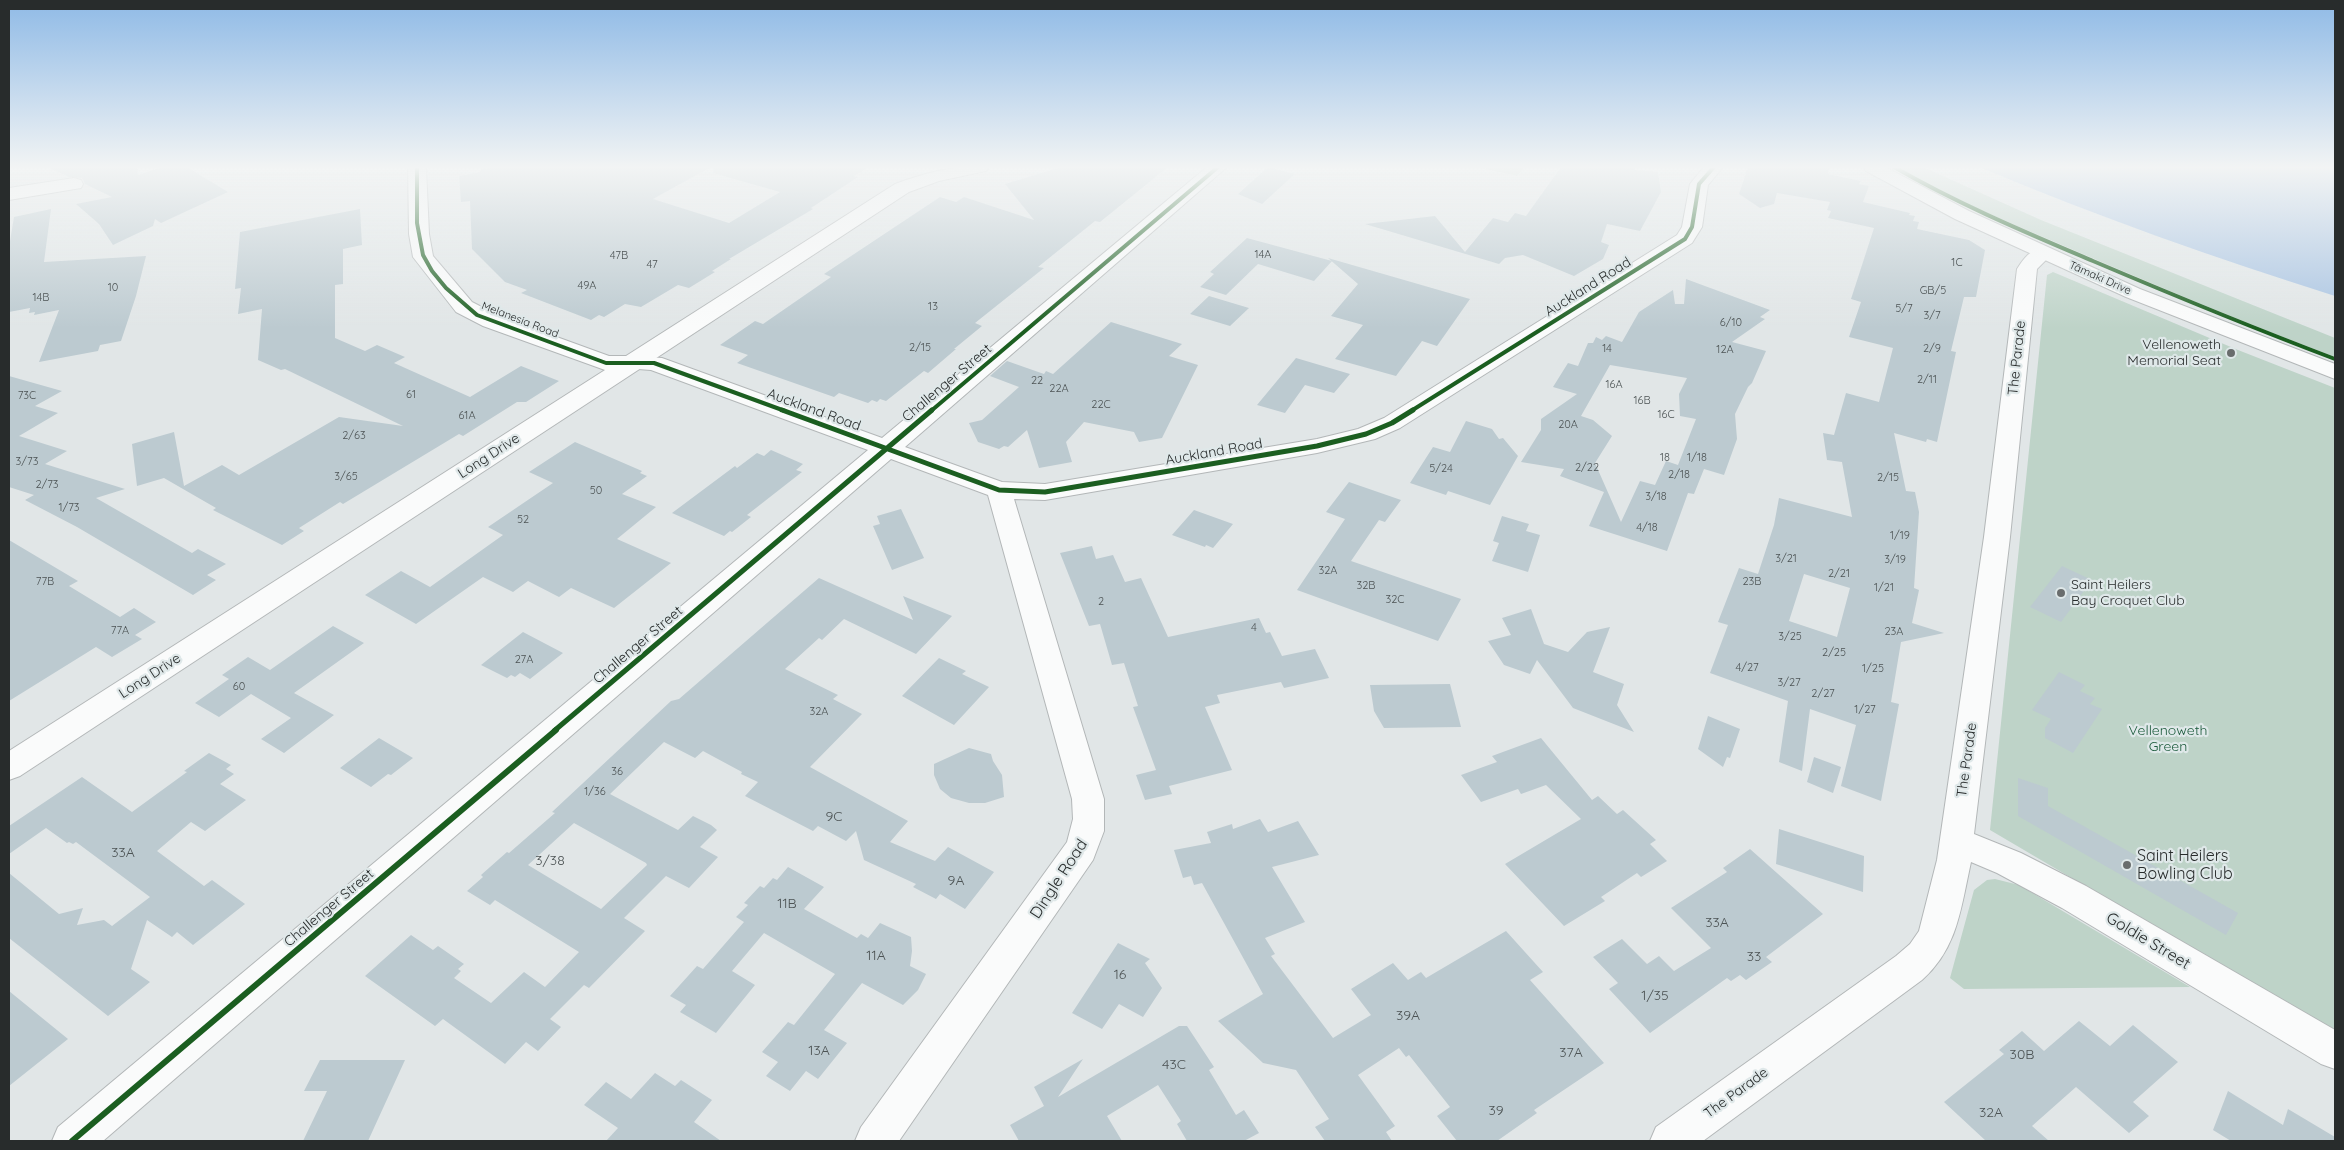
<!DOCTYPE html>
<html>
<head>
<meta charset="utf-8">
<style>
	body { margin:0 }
	#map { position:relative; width:2344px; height:1150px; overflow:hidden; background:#e1e6e7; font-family:Quicksand,sans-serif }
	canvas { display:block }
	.frame { position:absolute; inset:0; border:10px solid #282c2c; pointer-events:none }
</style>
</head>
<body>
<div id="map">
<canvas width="2344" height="1150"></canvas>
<div class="frame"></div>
</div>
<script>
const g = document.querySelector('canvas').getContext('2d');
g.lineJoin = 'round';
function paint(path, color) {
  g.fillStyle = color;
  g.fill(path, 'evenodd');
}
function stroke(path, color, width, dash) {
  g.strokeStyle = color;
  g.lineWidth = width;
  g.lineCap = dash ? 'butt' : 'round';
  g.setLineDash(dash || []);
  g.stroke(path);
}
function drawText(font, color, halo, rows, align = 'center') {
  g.font = font + ' Quicksand,sans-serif';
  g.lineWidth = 4.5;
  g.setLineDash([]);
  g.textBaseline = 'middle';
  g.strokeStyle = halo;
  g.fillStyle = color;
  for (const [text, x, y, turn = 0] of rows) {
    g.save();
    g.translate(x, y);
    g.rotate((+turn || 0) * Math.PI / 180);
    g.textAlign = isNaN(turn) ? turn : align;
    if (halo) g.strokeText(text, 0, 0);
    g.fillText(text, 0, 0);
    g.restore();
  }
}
const green = new Path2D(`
	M1478 167H1525L1517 176Z
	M1898 167H1923L2041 220 2335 338V357C2245 323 2157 286 2069 248 2011 223 1951 200 1898 167Z
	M2053 272 2238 350 2335 388V1033L1990 830 2047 275Z
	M1995 879 2019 885 2190 987 1964 989 1950 978 1974 890 1987 880Z`);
const water = new Path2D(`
	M1979 167H2335V296C2215 258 2096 216 1979 167Z`);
const building = new Path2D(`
	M47 167H137L138 175 163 167H187L228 192 161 223 155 219 153 226 113 245 99 224 76 204 112 197 85 184 82 178 69 177Z
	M495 167H711L653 199 729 223 780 192 713 173 714 167H869L854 176 858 177 811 208 813 209 729 259H731L712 271 715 272 689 288 678 285 641 307 625 304 604 317 599 315 591 320 521 293 527 290 505 282 472 249 470 201 461 202 459 176 480 172 482 169Z
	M1061 167H1168L1100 222 1095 221 1038 267 1044 268 975 323 982 326 954 349H956L928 373 924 371 886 401 880 399 877 402 872 400 868 403 839 393 834 397 737 363 748 355 720 345 755 321 763 324 831 277 824 274 940 197 956 202 964 197 1034 220 1005 184Z
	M1268 167 1295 174 1262 204 1238 194Z
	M1561 167H1635V170L1658 172 1661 192 1640 231 1607 224 1601 242 1609 245 1603 259 1574 276 1523 255 1505 258 1499 264 1365 224 1435 216 1465 252 1493 218 1508 222 1515 213 1526 216Z
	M1748 167H1829L1828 174 1861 181 1859 184 1869 186 1863 202 1910 213 1909 215 1915 216 1913 221 1919 222 1917 229 1969 240 1985 250 1976 297H1964L1951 351 1956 352 1937 442 1927 439 1926 442 1894 433 1906 491 1915 492 1919 512 1914 588 1919 590 1912 623 1944 633 1901 642 1891 702 1899 704 1881 801 1841 786 1856 725 1810 709 1802 771 1779 762 1788 701 1710 673 1728 625 1718 622 1739 568 1758 574 1774 525 1779 498 1852 517 1842 462 1827 460 1823 433 1834 435 1846 393 1879 402 1893 348 1849 337 1861 302 1851 299 1874 228 1828 218 1831 211 1827 210 1830 202 1777 193 1774 204 1760 208 1739 194ZM1804 574 1850 588 1837 637 1789 621Z
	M51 209 44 262 146 256 136 296 121 341 100 345 98 351 39 362 59 310 34 315 35 312 29 313 30 308 9 312V247L14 217Z
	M360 209 362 245 343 249V284L335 285V338L365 351 377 345 405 357 394 363 470 397 521 366 559 381 526 402H517L463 436 459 434 343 504 340 502 299 528 304 531 282 545 213 510 216 508 164 478 137 486 132 444 174 432 184 486 222 465 239 475 339 417 403 426 285 369 281 370 258 360 262 309 238 314 241 288 235 289 240 232Z
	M1247 238 1332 261 1314 281 1258 264 1226 295 1200 287 1214 274 1210 272Z
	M1328 258 1470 299 1437 346 1422 341 1396 376 1335 359 1363 325 1331 316 1358 284Z
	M1686 279 1770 310 1760 317 1765 319 1732 342 1766 351 1752 383 1748 387 1735 414 1737 439 1724 475 1704 469 1694 494 1688 493 1667 551 1589 526 1604 492 1560 476 1564 469 1521 462 1541 430V419L1577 394 1553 387 1568 363 1578 366 1588 343H1593L1596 337 1602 340 1606 336 1622 342 1639 312 1673 290 1675 304H1684ZM1610 365 1687 378 1679 394 1680 416 1696 419 1678 465 1666 461 1655 485 1640 481 1621 522 1595 463 1612 436 1593 420 1581 416Z
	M1209 296 1249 308 1230 326 1190 314Z
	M1111 322 1182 344 1169 356 1198 365 1162 438 1139 442 1134 432 1084 422 1066 442 1072 462 1039 468 1027 430 1008 447 1004 446 999 449 978 442 969 423 982 420 1019 387 990 376 1007 361 1044 374 1046 371 1053 374Z
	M1296 358 1350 374 1334 393 1305 385 1285 413 1257 405Z
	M9 376 62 391 35 406 58 413 19 436 67 451 45 464 125 489 96 498 192 553 198 549 226 564 207 575 216 580 193 595 77 527 25 500 34 495 9 487Z
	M1466 421 1492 429 1499 439 1503 438 1518 456 1490 505 1448 491 1446 495 1410 483 1433 447 1450 452Z
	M575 442 642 471 640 473 647 476 622 494 656 507 617 539 671 563 614 608 571 588 559 597 528 581 513 592 483 577 416 624 365 595 401 571 430 587 503 535 488 527 553 483 529 472Z
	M771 450 803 464 796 470 802 472 747 515 751 517 732 532 730 531 724 536 672 513 735 466 737 468 757 453 764 456Z
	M1349 482 1401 500 1385 522 1379 520 1351 561 1461 599 1438 641 1297 590 1345 519 1326 512Z
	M901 509 924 558 892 570 873 526 880 524 877 516Z
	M1194 510 1233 524 1213 548 1206 545 1205 547 1172 535Z
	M1502 516 1529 524 1526 531 1540 535 1528 572 1492 561 1499 543 1493 541Z
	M9 540 78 581 69 586 120 617 134 608 156 622 135 635 142 639 112 657 96 647 9 701Z
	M1092 546 1096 559 1113 555 1125 582 1141 578 1168 637 1259 618 1266 633 1270 632 1282 656 1315 649 1329 678 1284 688 1281 682 1217 695 1220 703 1205 707 1232 770 1169 786 1172 794 1145 800 1136 775 1156 770 1133 707 1138 706 1124 663 1112 665 1100 624 1089 626 1060 553Z
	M2062 566 2092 580 2061 622 2030 607Z
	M819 578 913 620 903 596 952 616 916 654 844 619 822 640 819 638 785 669 838 695 833 699 862 714 810 767 908 821 890 842 935 861 948 847 994 872 965 909 940 894 936 899 913 887 916 884 864 860 856 831 846 841 818 826 813 831 745 796 758 782 741 774 742 772 703 751 695 758 664 742 610 794 678 830 693 816 711 825 717 830 700 847 718 857 689 888 666 876 624 918 645 931 589 988 584 985 550 1019 561 1027 538 1051 526 1042 505 1064 443 1019 435 1026 365 976 411 935 433 950 438 946 464 964 458 969 461 971 454 978 491 1003 524 972 545 987 579 952 495 900 490 905 467 891 483 877 481 875 507 852 509 853 555 813 552 812 671 701 679 699ZM574 823 646 863 647 865 601 909 528 865Z
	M1531 609 1544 644 1568 652 1587 632 1610 627 1593 672 1624 684 1617 705 1634 732 1573 708 1537 660 1530 674 1504 665 1488 641 1511 635 1502 618Z
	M333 626 364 643 294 693 334 715 284 753 261 739 291 718 251 694 219 717 195 703 229 679 222 675 248 657 270 670Z
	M523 632 563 653 530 679 520 673 515 677 511 675 507 678 481 665Z
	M939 658 966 671 962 674 989 687 954 725 902 696Z
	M2059 672 2085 685 2080 691 2095 698 2090 704 2102 709 2073 753 2045 738V728L2051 719 2032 710Z
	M1450 684 1461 727 1384 728 1374 711 1370 685Z
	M1708 716 1740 729 1730 758 1727 757 1723 767 1698 749Z
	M379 738 413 758 391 775 388 774 371 787 340 768Z
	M1541 738 1592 800 1598 796 1617 814 1623 810 1656 840 1650 844 1667 861 1641 877 1637 873 1601 897 1605 901 1564 926 1505 864 1581 819 1546 785 1521 794 1518 789 1481 802 1461 775 1497 762 1492 756Z
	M969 748 991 754 993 761 1002 775 1004 797 985 803H969L951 798 940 789 934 775V764Z
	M209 753 231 765 226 769 234 774 220 784 246 800 205 831 191 822 157 851 204 886 212 880 245 904 193 945 177 932 172 937 147 920 131 969 150 982 108 1016 9 938V873L59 914 83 908 77 925 104 920 112 926 150 897 76 842 73 844 69 842 67 843 46 828 9 854V826L82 777 132 812 187 772 184 771Z
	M1814 757 1841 767 1833 793 1807 782Z
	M2018 778 2048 788V806L2238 913 2226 935 2018 816Z
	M1260 819 1268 832 1298 821 1319 855 1272 867 1305 922 1265 938 1275 954 1271 956 1333 1038 1371 1015 1351 989 1393 963 1408 980 1421 972 1426 978 1506 931 1543 972 1530 980 1604 1063 1534 1110 1537 1113 1497 1141H1457L1437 1116 1450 1107 1409 1055 1406 1057 1399 1048 1358 1075 1395 1126 1386 1132 1392 1141H1325L1315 1127 1329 1119 1296 1070 1263 1063 1218 1021 1263 994 1202 883 1194 885 1191 876 1183 878 1174 850 1211 843 1207 832 1232 824 1233 829Z
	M1779 829 1864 856 1863 892 1776 864Z
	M1750 849 1823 914 1766 957 1772 962 1746 980 1740 975 1731 981 1727 978 1650 1033 1609 989 1618 983 1593 957 1622 939 1647 964 1659 956 1674 971 1711 948 1671 908 1727 872 1723 868Z
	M788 867 824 887 804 909 857 938 861 934 868 938 880 923 911 937 912 951 910 966 926 974 918 990 903 1005 862 983 824 1030 847 1043 818 1079 806 1071 790 1091 766 1076 778 1062 762 1052 788 1022 794 1025 835 974 764 933 732 971 755 985 716 1033 680 1012 686 1005 670 996 697 966 703 969 744 922 736 917 748 905 744 903 760 886 764 888 773 878 777 880Z
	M1118 943 1150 959 1145 963 1162 988 1143 1017 1119 1004 1102 1029 1072 1013Z
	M9 991 68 1039 9 1086Z
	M2079 1021 2110 1046 2133 1025 2178 1062 2133 1102 2149 1116 2129 1133 2076 1087 2032 1126 2049 1141H1986L1944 1102 2004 1054 1999 1050 2022 1031 2044 1051Z
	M1179 1026H1187L1214 1067 1209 1070 1236 1115 1244 1110 1259 1133 1244 1141H1187L1177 1124 1181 1121 1158 1085 1107 1116 1122 1141H1019L1010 1125 1044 1106 1034 1087 1083 1059 1058 1097Z
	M320 1060H405L368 1141H303L327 1091H304Z
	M655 1073 675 1086 681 1080 712 1100 694 1122 721 1141H606L618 1128 584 1105 606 1082 631 1099Z
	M2228 1091 2283 1125 2288 1109 2335 1137V1141H2231L2213 1130Z`);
const street = new Path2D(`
	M1207 167H1227L905 447 1002 482 1045 484 1317 439 1358 429 1384 418 1677 235 1682 227 1690 184 1704 167H1723L1708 185 1702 227 1692 243 1400 428 1375 439 1317 453 1045 500 1014 499 1104 799V831L1093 860 899 1141H855L861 1127 1067 842 1073 819 1072 799 988 495 891 459 103 1141H52L58 1127 868 450 651 370 625 368 622 363 625 358 633 356 662 358 882 438Z
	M74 178 81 180 83 184 81 188 9 200V188Z
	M2043 247 2050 249 2053 253 2037 269 2010 537 1974 834 2021 853 2086 886 2335 1030V1069L2321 1064 2062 908 1997 873 1971 862C1961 907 1958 948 1922 980L1703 1141H1650L1656 1127 1896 956 1910 944 1919 931 1937 860 1984 537 2017 269C2024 258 2030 250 2043 247Z`);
const secondary = new Path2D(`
	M408 167H426L429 234 433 256 472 302 499 316 609 356H626L895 184C927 172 955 165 989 167L986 171 939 181 909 192 20 776 9 780V751L605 370 483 326 456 312 413 257 409 234Z`);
const primary = new Path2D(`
	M1863 167H1885L1969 211 2140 289 2335 364V379L2126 297 1955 219 1866 171Z`);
const cyclewayFar2 = new Path2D(`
	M417 167V223L423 255 432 271 446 288 477 315 606 363H654L785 411
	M1894 167C1958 204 2025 232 2093 261 2173 295 2253 328 2335 359
	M931 411 1218 167
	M1411 411 1685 239 1692 227 1699 184 1714 167`);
const cyclewayFar1 = new Path2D(`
	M782 410 999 490 1045 492 1317 446 1366 434 1392 423 1413 410
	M554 731 932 410`);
const cycleway = new Path2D(`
	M72 1141 556 730`);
const markers = [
	[2231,353,5,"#696d6d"],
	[2061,593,5,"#696d6d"],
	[2127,865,5,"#696d6d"]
];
const numberNames = [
	["14A",1263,255],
	["47B",619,256],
	["1C",1957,263],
	["47",652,265],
	["49A",587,286],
	["10",113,288],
	["GB/5",1933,291],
	["14B",41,298],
	["13",933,307],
	["5/7",1904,309],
	["3/7",1932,316],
	["6/10",1731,323],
	["2/15",920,348],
	["14",1607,349],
	["2/9",1932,349],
	["12A",1725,350],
	["2/11",1927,380],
	["22",1037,381],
	["16A",1614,385],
	["22A",1059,389],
	["61",411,395],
	["73C",27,396],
	["16B",1642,401],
	["22C",1101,405],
	["16C",1666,415],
	["61A",467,416],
	["20A",1568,425],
	["2/63",354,436],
	["18",1665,458],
	["1/18",1697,458],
	["3/73",27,462],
	["2/22",1587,468],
	["5/24",1441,469],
	["2/18",1679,475],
	["3/65",346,477],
	["2/15",1888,478],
	["2/73",47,485],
	["50",596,491],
	["3/18",1656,497],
	["1/73",69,508],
	["52",523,520],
	["4/18",1647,528],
	["1/19",1900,536],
	["3/21",1786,559],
	["3/19",1895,560],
	["32A",1328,571],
	["2/21",1839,574],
	["77B",45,582],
	["23B",1752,582],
	["32B",1366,586],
	["1/21",1884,588],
	["32C",1395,600],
	["2",1101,602],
	["4",1254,628],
	["77A",120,631],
	["23A",1894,632],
	["3/25",1790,637],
	["2/25",1834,653],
	["27A",524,660],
	["4/27",1747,668],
	["1/25",1873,669],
	["3/27",1789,683],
	["60",239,687],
	["2/27",1823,694],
	["1/27",1865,710],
	["32A",819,712],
	["36",617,772],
	["1/36",595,792]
];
const farStreetnames = [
	["Tāmaki Drive",2100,278,24],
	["Melanesia Road",520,320,21]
];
const streetNames = [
	["Auckland Road",1588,287,-32],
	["The Parade",2017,358,-84],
	["Challenger Street",947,383,-40],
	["Auckland Road",814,410,20],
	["Auckland Road",1214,452,-10],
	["Long Drive",489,456,-33],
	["Challenger Street",638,645,-40],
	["Long Drive",150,676,-33],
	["The Parade",1967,760,-82],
	["Challenger Street",329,908,-40],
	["The Parade",1736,1093,-36]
];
const poiNames = [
	["Vellenoweth",2221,345],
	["Memorial Seat",2221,361],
	["Saint Heilers",2071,585,"left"],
	["Bay Croquet Club",2071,601,"left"]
];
const parkNames = [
	["Vellenoweth",2168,731],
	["Green",2168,747]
];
const nearNumbernames = [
	["9C",834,817],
	["33A",123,853],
	["3/38",550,861],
	["9A",956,881],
	["11B",787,904],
	["33A",1717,923],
	["11A",876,956],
	["33",1754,957],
	["16",1120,975],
	["1/35",1655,996],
	["39A",1408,1016],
	["13A",819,1051],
	["37A",1571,1053],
	["30B",2022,1055],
	["43C",1174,1065],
	["39",1496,1111],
	["32A",1991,1113]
];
const nearPoinames = [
	["Saint Heilers",2137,856],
	["Bowling Club",2137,874]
];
const nearStreetnames = [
	["Dingle Road",1059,879,-57],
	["Goldie Street",2148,941,31]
];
paint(green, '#bed3c8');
paint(water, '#a9c4e2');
paint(building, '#bccad0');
stroke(street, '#b3b7b8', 2);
stroke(secondary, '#b3b7b8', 2);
stroke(primary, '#b3b7b8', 2);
paint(street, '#fafbfb');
paint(secondary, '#fafbfb');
paint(primary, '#fafbfb');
stroke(cyclewayFar2, '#1b5e20', 4);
stroke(cyclewayFar1, '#1b5e20', 5);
stroke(cycleway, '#1b5e20', 6);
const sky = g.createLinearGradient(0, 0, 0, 328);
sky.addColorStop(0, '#8fbae6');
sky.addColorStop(0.51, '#f2f4f4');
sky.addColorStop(1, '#f2f4f400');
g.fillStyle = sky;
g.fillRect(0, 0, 2344, 328);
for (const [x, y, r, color] of markers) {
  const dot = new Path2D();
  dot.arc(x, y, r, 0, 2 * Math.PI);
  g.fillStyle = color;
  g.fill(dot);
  stroke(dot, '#dfe8e9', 2);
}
drawText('11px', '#4d5455', null, numberNames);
drawText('11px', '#282c2c', '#dfe8e9', farStreetnames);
drawText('14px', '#282c2c', '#dfe8e9', streetNames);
drawText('14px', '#282c2c', '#dfe8e9', poiNames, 'right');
drawText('14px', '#1b5a3b', '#dfe8e9', parkNames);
drawText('14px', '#4d5455', null, nearNumbernames);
drawText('16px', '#282c2c', '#dfe8e9', nearPoinames, 'left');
drawText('16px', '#282c2c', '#dfe8e9', nearStreetnames);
</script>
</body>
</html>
